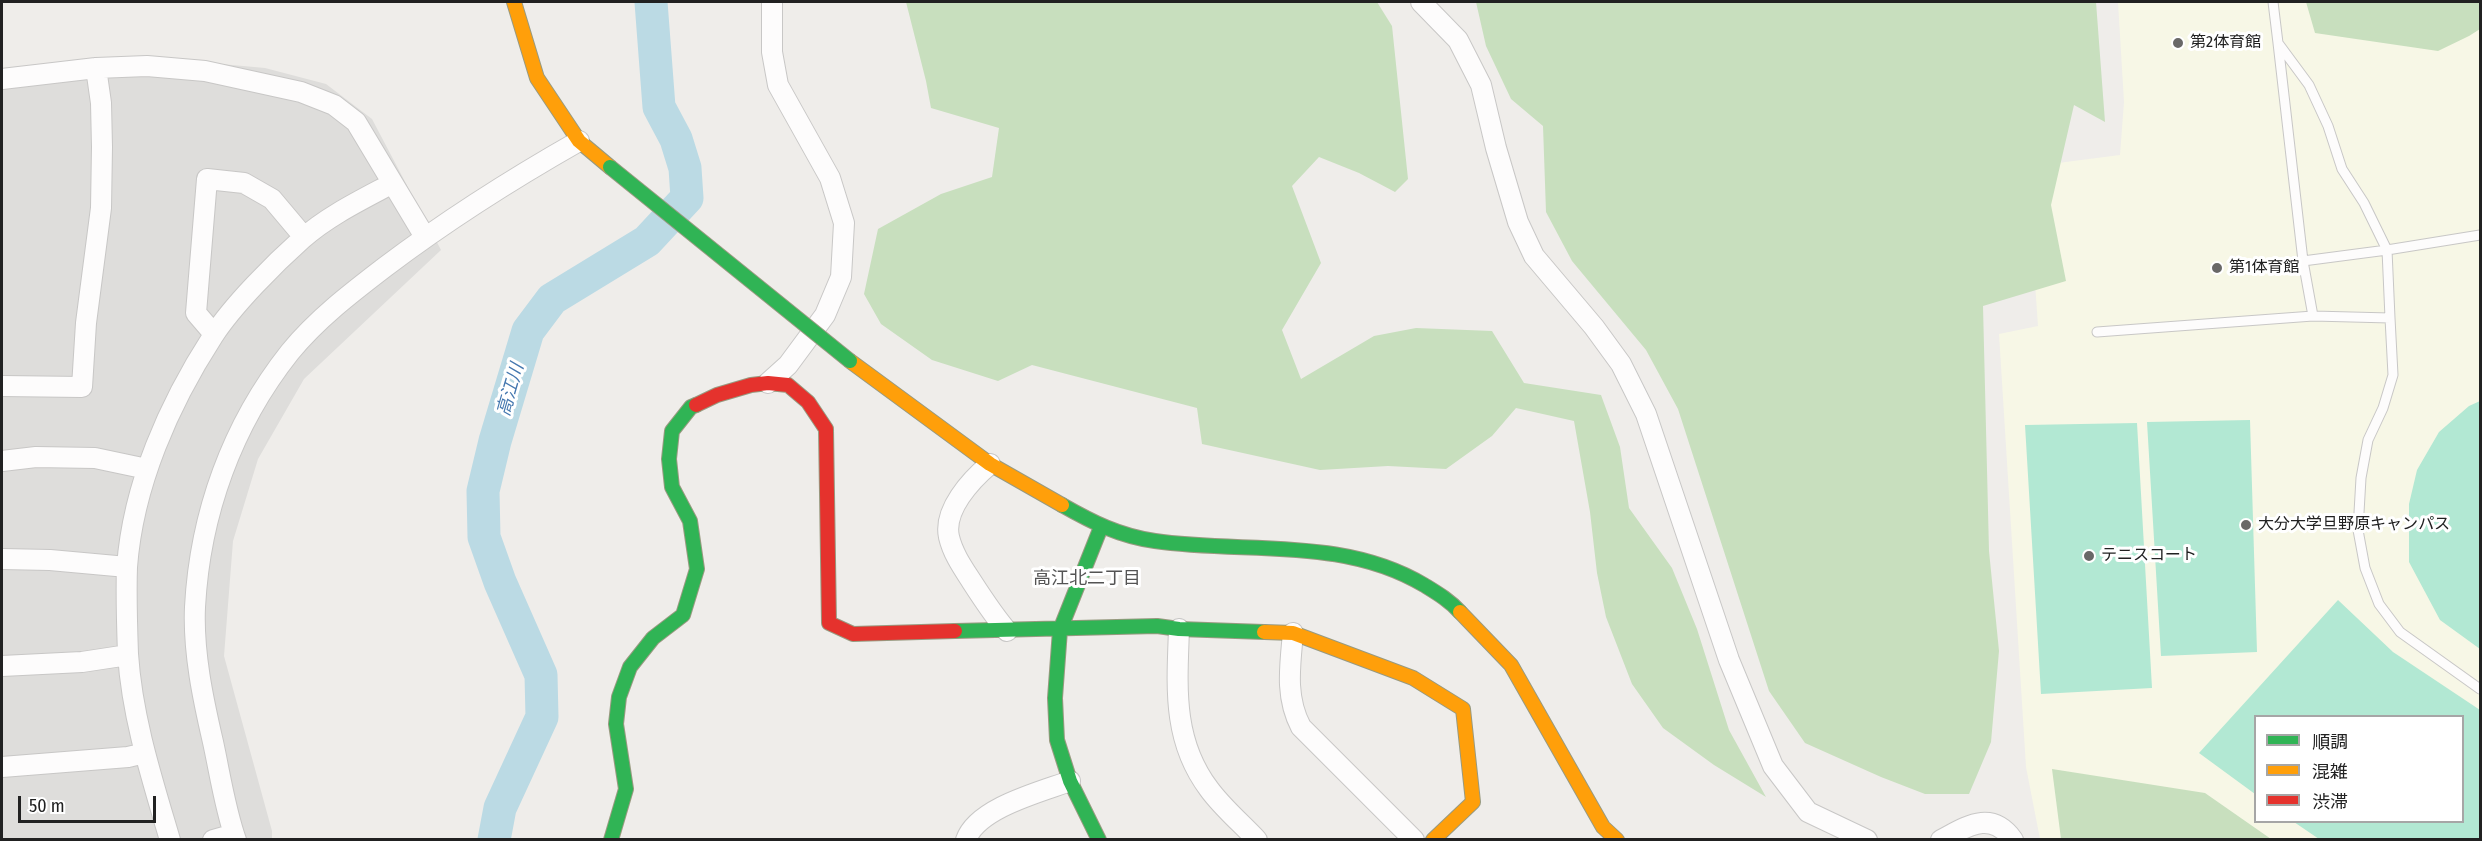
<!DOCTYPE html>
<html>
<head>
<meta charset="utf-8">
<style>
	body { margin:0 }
	#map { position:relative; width:2482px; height:841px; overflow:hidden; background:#efedea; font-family:"Fira Sans Condensed","Noto Sans JP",sans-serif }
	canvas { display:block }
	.frame { position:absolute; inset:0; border:3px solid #212121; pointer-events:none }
	.legend { position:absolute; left:2254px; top:715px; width:210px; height:108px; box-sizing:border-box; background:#fff; border:2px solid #a6a6a6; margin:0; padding:8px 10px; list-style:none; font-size:18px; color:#212121 }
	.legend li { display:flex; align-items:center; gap:12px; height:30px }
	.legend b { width:30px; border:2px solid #a6a6a6 }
	.scale { position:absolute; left:18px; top:796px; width:138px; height:27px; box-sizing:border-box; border:3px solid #212121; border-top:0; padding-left:8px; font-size:18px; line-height:21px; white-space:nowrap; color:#212121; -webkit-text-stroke:4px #fff; paint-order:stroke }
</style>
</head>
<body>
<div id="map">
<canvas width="2482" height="841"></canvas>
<div class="frame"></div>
<ul class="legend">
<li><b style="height:8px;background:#30b455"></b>順調</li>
<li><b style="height:8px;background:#ff9f0a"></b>混雑</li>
<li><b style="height:8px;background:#e5322d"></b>渋滞</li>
</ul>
<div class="scale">50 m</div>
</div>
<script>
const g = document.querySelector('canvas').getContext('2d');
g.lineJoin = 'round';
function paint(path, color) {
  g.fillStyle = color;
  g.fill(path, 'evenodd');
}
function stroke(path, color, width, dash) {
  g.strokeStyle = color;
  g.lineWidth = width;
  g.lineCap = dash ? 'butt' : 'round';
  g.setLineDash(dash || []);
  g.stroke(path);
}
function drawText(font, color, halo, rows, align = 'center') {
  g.font = font + ' "Fira Sans Condensed","Noto Sans JP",sans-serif';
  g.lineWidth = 6;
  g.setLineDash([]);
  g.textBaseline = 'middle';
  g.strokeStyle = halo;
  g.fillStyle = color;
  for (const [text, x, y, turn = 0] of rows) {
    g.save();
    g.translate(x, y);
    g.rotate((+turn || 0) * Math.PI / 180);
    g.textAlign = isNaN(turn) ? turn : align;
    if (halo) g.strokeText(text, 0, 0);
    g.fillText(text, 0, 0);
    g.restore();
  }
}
const residential = new Path2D(`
	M166 59 265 68 326 84 372 119 441 250 304 379 258 459 233 541 224 656 272 831V839L2 840V72Z`);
const education = new Path2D(`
	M2118 2H2480V839H2040L2026 767 1999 334 2038 326 2027 167 2120 155 2124 102ZM2256 716H2462V822H2256Z`);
const forest = new Path2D(`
	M906 2H1377L1392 26 1408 179 1395 192 1359 173 1319 157 1292 186 1321 263 1282 330 1301 379 1374 336 1416 328 1492 331 1524 383 1601 395 1620 447 1629 508 1672 568 1697 629 1729 730 1766 797 1714 765 1663 728 1632 684 1606 617 1597 573 1590 512 1574 421 1516 408 1492 436 1446 469 1388 466 1320 470 1202 444 1197 408 1032 365 998 381 932 360 881 324 864 294 878 229 941 194 992 177 999 128 931 108 926 81Z
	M1476 2H2096L2105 122 2074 105 2051 205 2066 281 1983 306 1989 551 1999 651 1991 742 1969 794H1925L1881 777 1805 743 1769 691 1678 409 1646 350 1572 261 1546 212 1543 126 1511 99 1486 46Z
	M2306 2H2480V29L2469 36 2438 51 2315 33Z
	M2052 769 2205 793 2271 839H2061Z`);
const pitch = new Path2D(`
	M2480 401V649L2440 620 2409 562V504L2417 470 2439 432 2469 406Z
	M2250 420 2257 652 2161 656 2147 422Z
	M2137 423 2152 688 2041 694 2025 425Z
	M2338 600 2393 652 2480 710V839H2319L2294 822H2462V716H2256L2255 794 2199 753Z`);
const river = new Path2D(`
	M494 840 500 808 542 717 541 675 500 582 484 537 483 491 495 441 528 331 552 299 647 241 687 198 685 168 676 139 659 107 651 2`);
const lane = new Path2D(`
	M2273 2 2278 43 2309 85 2328 126 2342 169 2364 203 2387 250 2480 235
	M2278 43 2303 261 2387 250 2390 318 2313 316 2303 261
	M2390 318 2393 375 2383 408 2368 440 2361 478 2358 530 2365 568 2379 604 2400 632 2480 689
	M2097 332 2313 316`);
const street = new Path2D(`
	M1421 2 1458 40 1481 85 1496 148 1518 222 1534 256 1594 327 1621 364 1646 414 1729 660 1773 766 1808 812 1867 840
	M2 79 96 68 147 66 205 71 301 92 334 105 356 122 425 237
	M214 334 196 313 207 179 244 183 272 199 304 237
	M768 383 788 365 825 315 841 277 844 223 830 178 778 85 772 52V2
	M2 386 82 387 86 323 101 208 102 147 101 103 96 68
	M2 461 36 457 95 458 147 469
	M990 464C971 480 943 510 949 537 953 554 963 568 972 582 983 599 994 616 1007 631
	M2 559 50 560 127 567
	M1179 629C1177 686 1172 740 1209 789 1222 807 1241 823 1257 840
	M1293 633C1290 666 1285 697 1301 727L1414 840
	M2 666 82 662 128 655
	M2 767 128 757 145 753
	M170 840C152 779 132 717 128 654 127 626 126 595 127 567 133 485 169 404 213 336 233 305 275 263 302 239 328 216 361 200 391 184
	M213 840 234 834
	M236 840C225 809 220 774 213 742 203 699 193 652 195 607 200 514 232 425 290 352 317 319 351 293 385 267 446 221 512 179 579 141
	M966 840C977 808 1040 792 1070 781
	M1941 840C1966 827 1991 809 2013 840`);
const fast = new Path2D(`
	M1062 505C1092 522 1119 536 1155 541 1245 554 1342 536 1424 585 1437 593 1449 600 1460 612
	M955 631 1157 626 1179 629 1264 632
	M611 840 626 789 616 724 619 697 630 667 653 638 683 615 697 569 690 521 672 487 669 459 672 431 691 407 696 405
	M1099 840 1070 781 1057 740 1055 698 1060 630 1101 527`);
const slow = new Path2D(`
	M514 2 537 78 579 141 610 167
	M850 361 990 464 1062 505
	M1460 612 1511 665 1603 827 1617 840
	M1264 632 1293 633 1413 678 1463 709 1473 802 1433 840`);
const jam = new Path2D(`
	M696 405 717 395 751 385 768 383 788 385 808 402 826 429 829 623 853 634 955 631`);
const fastBridge = new Path2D(`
	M610 167 850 361`);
const markers = [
	[2178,43,6,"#696867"],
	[2217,268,6,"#696867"],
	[2246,525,6,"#696867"],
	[2089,556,6,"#696867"]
];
const poiNames = [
	["第2体育館",2190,43],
	["第1体育館",2229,268],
	["大分大学旦野原キャンパス",2258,525],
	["テニスコート",2101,556]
];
const waterNames = [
	["高江川",511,390,-74]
];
const neighbourhoodNames = [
	["高江北二丁目",1087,579]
];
paint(residential, '#dedddb');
paint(education, '#f7f7e6');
paint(forest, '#c8dfbe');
paint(pitch, '#b2e8d3');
stroke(river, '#bbdae4', 33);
stroke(lane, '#c8c7c6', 11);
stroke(street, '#c8c7c6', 22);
stroke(fast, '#989a80', 16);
stroke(slow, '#989a80', 16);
stroke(jam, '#989a80', 16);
stroke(lane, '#fdfcfc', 9);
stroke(street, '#fdfcfc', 20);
stroke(fast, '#30b455', 14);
stroke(slow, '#ff9f0a', 14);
stroke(jam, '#e5322d', 14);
stroke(fastBridge, '#989a80', 16, []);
stroke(fastBridge, '#30b455', 14);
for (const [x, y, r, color] of markers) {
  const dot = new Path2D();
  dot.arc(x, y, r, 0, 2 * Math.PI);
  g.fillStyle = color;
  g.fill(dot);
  stroke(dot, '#fff', 2);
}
drawText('16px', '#212121', '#fff', poiNames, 'left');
drawText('italic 18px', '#4477af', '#fff', waterNames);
drawText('18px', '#545454', '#fff', neighbourhoodNames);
</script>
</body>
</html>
